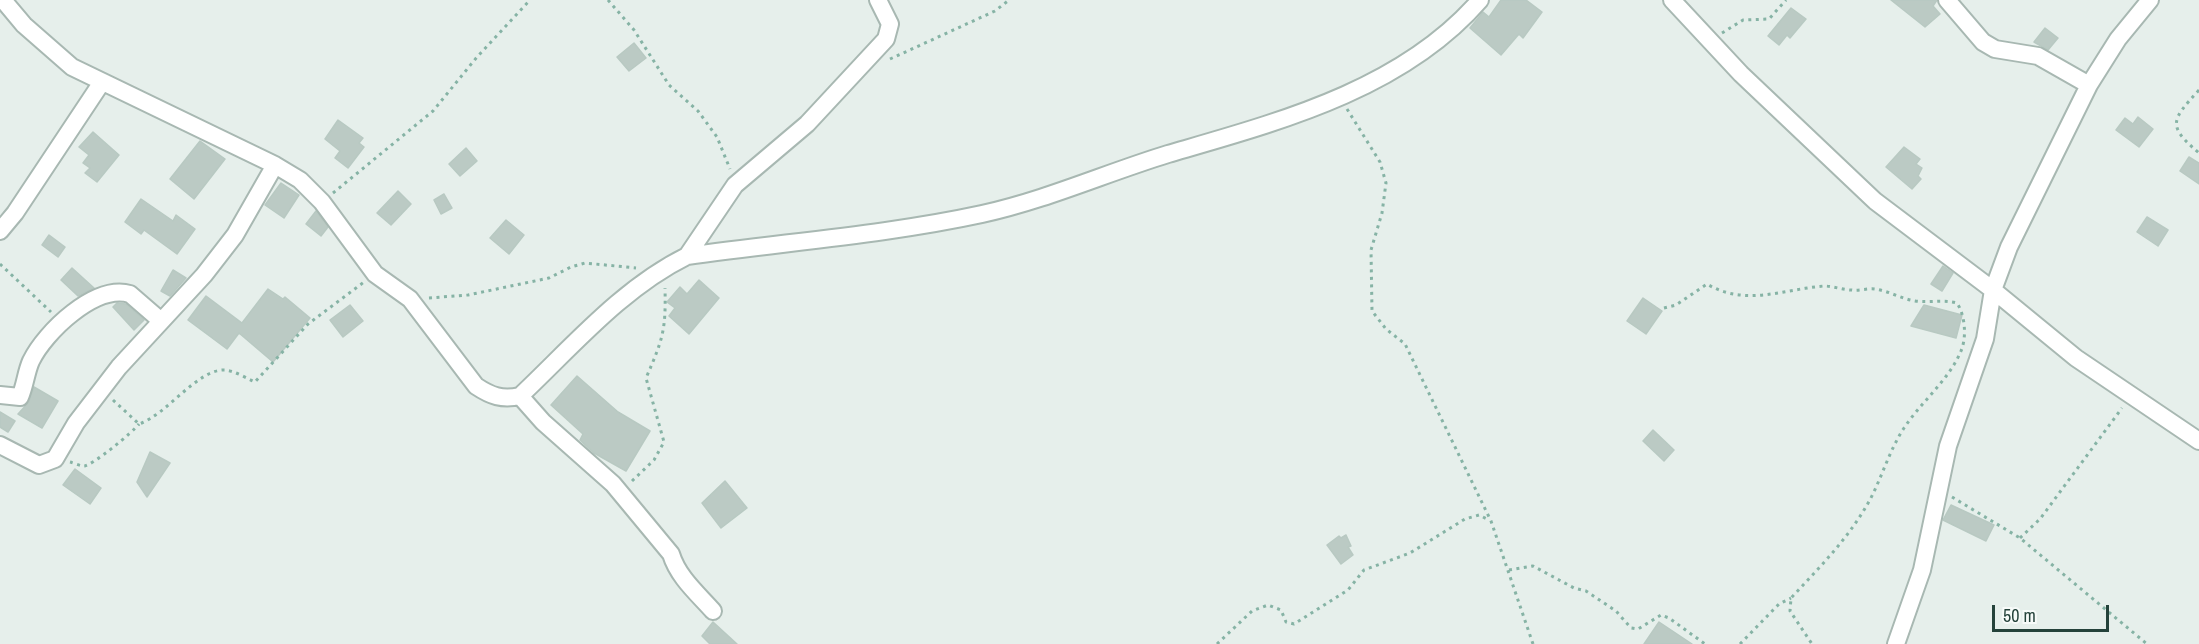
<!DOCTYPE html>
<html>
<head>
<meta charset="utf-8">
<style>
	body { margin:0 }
	#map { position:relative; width:2199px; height:644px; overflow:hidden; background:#e6efeb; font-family:"Archivo Narrow",sans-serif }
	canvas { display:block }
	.scale { position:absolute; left:1992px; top:605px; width:117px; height:27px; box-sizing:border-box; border:3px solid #24423a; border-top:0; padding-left:8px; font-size:18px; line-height:21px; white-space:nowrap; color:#24423a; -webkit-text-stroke:4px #f7fbf9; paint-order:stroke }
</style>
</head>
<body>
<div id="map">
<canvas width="2199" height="644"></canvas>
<div class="scale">50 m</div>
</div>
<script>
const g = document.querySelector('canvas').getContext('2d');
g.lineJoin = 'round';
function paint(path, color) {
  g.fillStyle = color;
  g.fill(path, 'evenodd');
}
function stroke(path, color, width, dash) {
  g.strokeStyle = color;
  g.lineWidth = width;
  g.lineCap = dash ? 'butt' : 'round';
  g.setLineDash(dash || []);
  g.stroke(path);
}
const building = new Path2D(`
	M1501 0H1526L1542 12 1523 38 1519 34 1501 55 1470 28 1483 12 1489 17Z
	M1891 0H1937L1933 6 1940 14 1925 27Z
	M1791 8 1806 19 1790 38 1787 35 1779 45 1768 36Z
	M2045 28 2058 38 2048 50 2034 42Z
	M634 43 646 58 629 71 617 57Z
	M2138 117 2153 129 2139 147 2116 130 2125 118 2133 124Z
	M338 120 363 138 359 143 364 147 348 168 335 158 340 151 325 139Z
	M93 132 119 155 97 182 85 173 90 168 83 163 89 155 79 147Z
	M200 141 225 159 194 199 170 179Z
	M1904 147 1920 159 1916 164 1922 168 1918 176 1921 179 1912 189 1886 167Z
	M466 148 477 161 460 176 449 164Z
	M2189 157 2199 163V184L2180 171Z
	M281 183 299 195 284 218 265 205Z
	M398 191 411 204 391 225 377 213Z
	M444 194 452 208 441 214 434 200Z
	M141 199 173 221 176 215 195 229 177 254 144 230 141 234 125 222Z
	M316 211 328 227 321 236 306 224Z
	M2147 217 2168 230 2158 246 2137 232Z
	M506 220 524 235 509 254 490 238Z
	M49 235 65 247 58 257 42 245Z
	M1943 266 1953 273 1942 291 1931 284Z
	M72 268 94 288 78 296 61 280Z
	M173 270 186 278 170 296 161 291Z
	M699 280 719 298 689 334 669 316 675 308 667 302 680 287 687 294Z
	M268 289 283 299 285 297 310 318 273 362 239 333 227 349 188 320 206 296 242 323Z
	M1643 298 1662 311 1646 334 1627 321Z
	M117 303 126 304 144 320 134 330 113 307Z
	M350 305 363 321 343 337 330 320Z
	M1924 305 1962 315 1956 338 1911 326Z
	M577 376 618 412 650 431 626 471 594 453 580 440 583 434 551 405Z
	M34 387 58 401 42 428 18 414 29 402Z
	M0 412 15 421 8 432 0 427Z
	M1653 430 1674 450 1664 461 1643 441Z
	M150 452 170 463 147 497 137 482Z
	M75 469 101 488 90 504 63 485Z
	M725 481 747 508 721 528 702 503Z
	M1951 505 1994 525 1986 541 1943 520Z
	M1346 535 1351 546 1348 547 1353 555 1341 564 1327 545 1339 536 1341 538Z
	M713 622 737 644H710L702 636Z
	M1659 622 1692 644H1644Z`);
const path = new Path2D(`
	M608 0 634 30 669 85 698 111 717 137 730 169
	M1722 33 1743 20 1769 19 1786 0
	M890 59 995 11 1009 0
	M2199 90C2172 120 2166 125 2199 153
	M1347 109 1380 162 1386 183 1382 213 1371 250 1372 311 1386 329 1405 344 1491 521 1533 644
	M333 193 433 111 477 57 530 0
	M0 264 51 312
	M429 298 468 295 549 278 571 267 585 263 636 268
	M1664 308 1676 305 1707 284C1745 307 1784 289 1824 286 1833 286 1843 290 1852 290 1859 291 1868 288 1875 289 1889 291 1902 299 1915 301 1930 303 1942 299 1957 303 1965 315 1967 337 1961 351 1949 380 1921 402 1904 428 1887 454 1880 485 1864 510 1844 543 1817 570 1791 598L1790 611 1812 644
	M113 400 139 424C168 414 197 369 225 370 235 371 246 378 255 382L308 324 364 282
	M70 462C74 463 80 466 84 466 92 466 133 432 139 424
	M632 481 654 460 664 442 646 378C663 339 666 330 665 288
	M1952 497 2020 538 2147 644
	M2020 538 2040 519 2122 408
	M1509 570 1533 566 1574 588 1586 591 1616 611 1631 628 1638 629 1661 615 1669 618 1705 644
	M1217 644 1252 611 1268 605 1281 610 1286 622 1294 624 1348 590 1364 570 1410 553 1465 519 1479 515 1489 520
	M1740 644 1779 604 1791 598`);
const street = new Path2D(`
	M3 0 24 25 72 67 275 165 300 180 322 202 375 274 410 299 476 386C491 396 502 400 520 396 572 347 622 288 687 256 785 242 885 235 982 214 1046 200 1106 173 1168 154 1278 122 1402 90 1480 0
	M1672 0 1741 74 1875 201 1993 290 2076 358 2199 441
	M1947 0 1983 42 1995 49 2038 56 2089 85
	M0 231 15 213 102 82
	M687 256 735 185 807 124 886 39 890 24 878 0
	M0 395 20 397C25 386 26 372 31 361 45 332 95 284 130 294L160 320
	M520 396 543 422 613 484 671 554C678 577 697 593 713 611
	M0 445 39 465 55 459 76 423 119 367 204 275 235 235 275 165
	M1896 644 1922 570 1948 446 1985 339 1993 290 2009 247 2089 85 2118 39 2150 0`);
paint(building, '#bbcac4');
stroke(building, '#b8c9c2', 1.5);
stroke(street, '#a8b8b2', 20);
stroke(path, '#86b3a5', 3, [3, 4.5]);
stroke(street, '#fff', 16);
</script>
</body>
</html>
